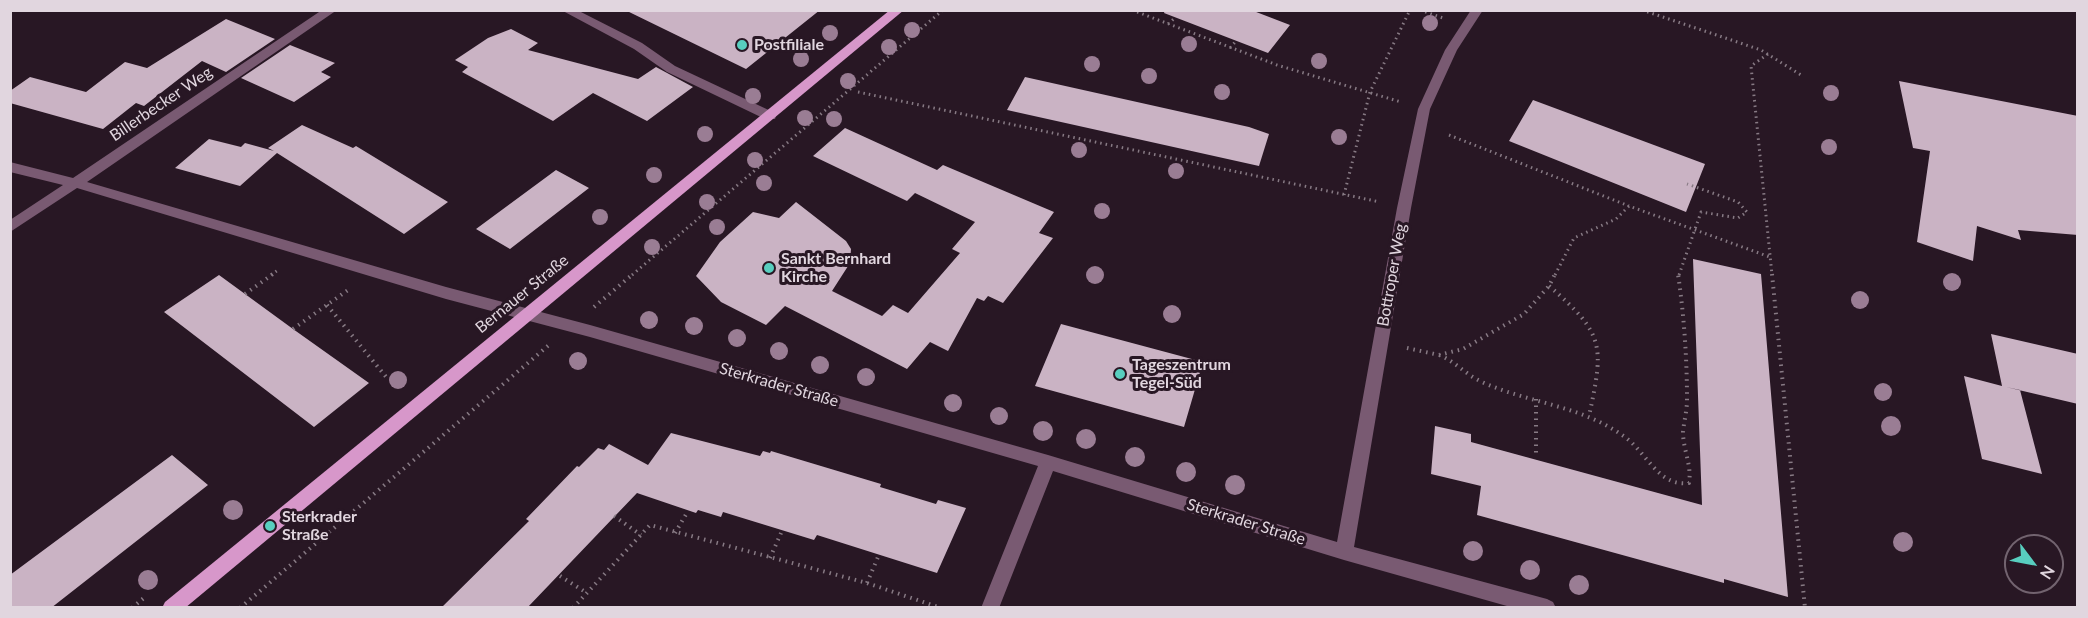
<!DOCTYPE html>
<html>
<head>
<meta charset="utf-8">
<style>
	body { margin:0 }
	#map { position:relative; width:2088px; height:618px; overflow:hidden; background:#281724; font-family:Lato,sans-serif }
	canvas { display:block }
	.frame { position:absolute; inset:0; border:12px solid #e1d6df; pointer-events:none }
	.north { position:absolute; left:2004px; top:534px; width:60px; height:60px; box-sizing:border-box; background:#281724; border:2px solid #72636f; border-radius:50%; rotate:122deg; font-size:16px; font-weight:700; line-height:24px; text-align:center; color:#e1d6df }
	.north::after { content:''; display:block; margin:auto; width:21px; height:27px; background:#58cebf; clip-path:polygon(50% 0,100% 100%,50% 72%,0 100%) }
</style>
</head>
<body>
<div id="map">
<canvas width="2088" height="618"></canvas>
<div class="frame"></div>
<div class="north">N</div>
</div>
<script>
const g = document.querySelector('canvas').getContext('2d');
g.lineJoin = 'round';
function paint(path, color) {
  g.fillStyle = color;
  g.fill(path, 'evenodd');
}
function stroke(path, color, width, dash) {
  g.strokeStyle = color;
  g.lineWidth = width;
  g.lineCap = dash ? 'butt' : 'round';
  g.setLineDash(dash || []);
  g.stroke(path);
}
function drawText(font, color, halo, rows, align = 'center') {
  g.font = font + ' Lato,sans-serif';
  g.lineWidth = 6;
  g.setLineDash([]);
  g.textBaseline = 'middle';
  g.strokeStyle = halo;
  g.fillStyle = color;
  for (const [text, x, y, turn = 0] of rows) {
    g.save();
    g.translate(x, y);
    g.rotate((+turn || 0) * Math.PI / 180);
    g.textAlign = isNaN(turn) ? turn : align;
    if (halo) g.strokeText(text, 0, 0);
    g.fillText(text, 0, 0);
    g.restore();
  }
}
const building = new Path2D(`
	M625 10H820L746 69Z
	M1165 10H1251L1290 25 1268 53 1164 13Z
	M226 19 275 39 226 72 202 61 144 106 136 103 103 129 10 103V91L30 77 86 92 125 62 147 68Z
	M511 29 538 43 528 50 638 79 656 67 693 87 647 121 593 93 553 121 462 72 468 67 455 60 488 38Z
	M290 45 335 63 321 72 331 77 294 102 241 78Z
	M1025 77 1249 127 1269 134 1259 166 1007 110Z
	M1899 81 2078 116V235L2018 230 2021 240 1977 226 1973 261 1917 242 1930 151 1913 148Z
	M1533 100 1705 164 1686 212 1509 141Z
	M302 125 353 148 356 146 448 202 404 234 277 153 240 186 175 168 209 139 241 147 245 143 274 151 268 148Z
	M845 128 937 170 943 165 1054 212 1039 233 1053 238 1003 303 988 296 984 301 977 298 948 351 930 342 907 369 785 306 766 325 721 302 696 276 720 242 753 212 779 218 796 202 846 241 851 249 850 263 832 291 882 316 893 305 908 313 960 253 952 249 975 222 915 193 907 201 813 156Z
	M556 170 589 188 510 249 476 229Z
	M1693 259 1761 274 1788 597 1724 579V583L1477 515 1481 486 1431 474 1435 426 1471 434V442L1702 505Z
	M219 275 293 329 369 383 314 427 164 312Z
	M1061 324 1203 362 1184 427 1035 386Z
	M1991 334 2078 354V404L2006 387 2020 390 2042 474 1982 459 1964 376 2002 386Z
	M671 433 760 456 763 451 770 453 771 451 881 484 880 487 936 504 938 500 966 508 937 573 817 535 814 540 723 512 721 517 698 510 696 513 637 493 527 608H441L529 521 526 519 577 466 579 467 598 448 604 450 609 444 648 465Z
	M172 455 208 485 51 608H10V575Z`);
const pathFar1 = new Path2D(`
	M1132 10 1277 65 1401 102
	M1420 10 1443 18
	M1642 10 1761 50 1801 75
	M1168 24 1176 17
	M1230 48 1237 40
	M1768 54 1751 66 1772 275
	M858 92 1380 202
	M1449 135 1629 206
	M1344 195 1370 92 1410 10
	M271 275 278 270
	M632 275 943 10
	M1555 275 1574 238 1616 219 1629 206 1770 257
	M1679 275 1701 212 1738 218 1747 212 1738 202 1687 184`);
const path = new Path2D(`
	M1772 274 1805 608
	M1549 286C1605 334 1604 346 1589 416
	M245 294 273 274
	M327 305 387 378
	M594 307 633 274
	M293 329 348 290
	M1407 348 1439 355 1463 349 1524 314 1549 286 1555 274
	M1439 355C1455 361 1466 375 1482 382 1528 403 1579 405 1622 435 1647 451 1657 487 1689 483 1692 465 1683 450 1683 432 1684 421 1687 411 1687 400 1687 358 1684 315 1678 274
	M1536 399V453
	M614 516 641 535
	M675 533 688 511
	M770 558 781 533
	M560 576 587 593
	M867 583 878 557
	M132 608 145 597
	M240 608 549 345
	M573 608 650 525 867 583 941 608`);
const minor = new Path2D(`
	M322 10H337L87 182 446 287 590 325 1048 455 1337 542 1397 208 1418 109 1445 50 1471 10H1483L1457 50 1430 109 1411 208 1354 547 1547 599 1553 602 1556 608H1514L1344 560 1053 471 999 608H981L1038 466 590 337 446 299 77 188 10 232V220L63 185 10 172V162L73 178Z
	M577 10 642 43 675 66 775 113 776 116 775 119H765L667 72 634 49 563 11Z`);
const major = new Path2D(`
	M890 10H904L185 608H162L165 602Z`);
const trees = [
	[1430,23,8],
	[912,30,8],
	[830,33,8],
	[1189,44,8],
	[889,47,8],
	[801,59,8],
	[1319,61,8],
	[1092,64,8],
	[1149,76,8],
	[848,81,8],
	[1222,92,8],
	[1831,93,8],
	[753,96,8],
	[805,118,8],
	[834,119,8],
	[705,134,8],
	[1339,137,8],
	[1829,147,8],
	[1079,150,8],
	[755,160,8],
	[1176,171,8],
	[654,175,8],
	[764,183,8],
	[707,202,8],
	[1102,211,8],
	[600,217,8],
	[717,227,8],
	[652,247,8],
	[1095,275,9],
	[1952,282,9],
	[1860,300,9],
	[1172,314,9],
	[649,320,9],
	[694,326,9],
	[737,338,9],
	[779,351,9],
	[578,361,9],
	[820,365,9],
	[866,377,9],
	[398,380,9],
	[1883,392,9],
	[953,403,9],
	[999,416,9],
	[1891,426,10],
	[1043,431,10],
	[1086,439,10],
	[1135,457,10],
	[1186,472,10],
	[1235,485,10],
	[233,510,10],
	[1903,542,10],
	[1473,551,10],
	[1530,570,10],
	[148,580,10],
	[1579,585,10]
];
const markers = [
	[742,45,6,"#58cebf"],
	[769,268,6,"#58cebf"],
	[1120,374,6,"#58cebf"],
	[270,526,6,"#58cebf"]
];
const poiNames = [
	["Postfiliale",754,45],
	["Sankt Bernhard",781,259],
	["Kirche",781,277],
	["Tageszentrum",1132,365],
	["Tegel-Süd",1132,383],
	["Sterkrader",282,517],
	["Straße",282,535]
];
const streetNames = [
	["Billerbecker Weg",161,104,-34],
	["Bottroper Weg",1392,275,-80],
	["Bernauer Straße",522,294,-39],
	["Sterkrader Straße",779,385,16],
	["Sterkrader Straße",1246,522,17]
];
paint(building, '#cab3c4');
stroke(pathFar1, '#877a84', 3, [1.5, 4]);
stroke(path, '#877a84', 4, [1.5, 5]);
paint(minor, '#795a72');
paint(major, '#d797ca');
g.fillStyle = '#9a7d94';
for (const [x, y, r] of trees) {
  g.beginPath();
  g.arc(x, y, r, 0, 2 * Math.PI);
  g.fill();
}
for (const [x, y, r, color] of markers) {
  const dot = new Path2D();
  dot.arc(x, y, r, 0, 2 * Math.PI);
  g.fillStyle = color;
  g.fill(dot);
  stroke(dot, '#281724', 2);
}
drawText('bold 16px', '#e1d6df', '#281724', poiNames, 'left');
drawText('16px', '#e1d6df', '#281724', streetNames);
</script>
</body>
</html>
